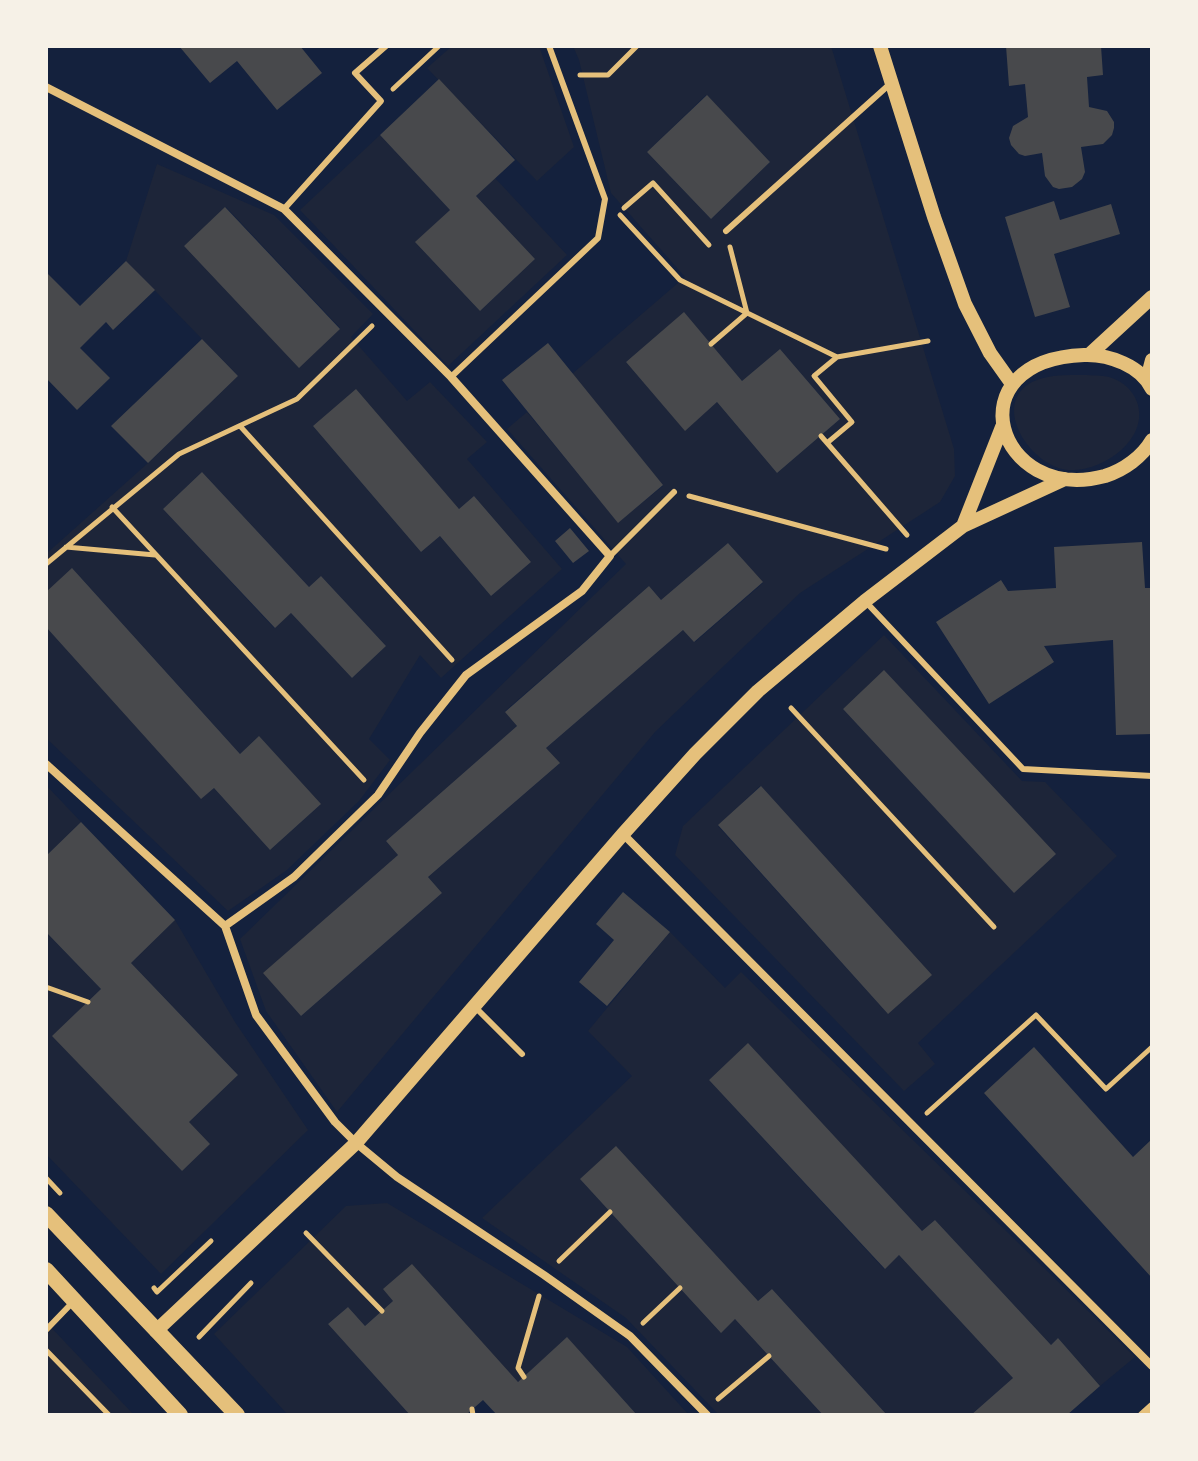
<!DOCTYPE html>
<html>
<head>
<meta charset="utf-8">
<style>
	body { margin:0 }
	#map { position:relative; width:1198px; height:1461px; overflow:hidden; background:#14213d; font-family:"Work Sans",sans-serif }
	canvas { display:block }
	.frame { position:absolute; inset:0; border:48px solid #f6f1e7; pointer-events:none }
</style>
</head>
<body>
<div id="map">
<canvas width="1198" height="1461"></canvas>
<div class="frame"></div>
</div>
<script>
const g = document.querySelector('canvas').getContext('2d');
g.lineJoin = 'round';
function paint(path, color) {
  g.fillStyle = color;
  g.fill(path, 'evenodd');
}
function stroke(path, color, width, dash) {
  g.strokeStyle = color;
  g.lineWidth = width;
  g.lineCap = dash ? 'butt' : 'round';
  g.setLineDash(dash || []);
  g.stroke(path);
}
const green = new Path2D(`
	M452 46H539L574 147 537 181 427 68Z
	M573 46H831L954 449 955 476 940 502 800 593 655 732 337 1112 266 1011 240 939 626 564 507 429 527 412 618 522 663 486 572 374 685 277 611 193 579 60ZM706 95 770 162 711 219 647 152ZM684 313 742 381 780 349 840 419 777 473 717 402 685 430 626 362ZM728 543 763 583 695 642 683 630 546 748 559 764 428 877 442 893 301 1016 264 973 398 855 386 841 517 726 505 711 649 586 661 600Z
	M380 135 450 210 416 243 480 311 535 259 476 196 495 178 567 255 448 366 300 210Z
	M157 164 274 215 373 314 351 337 407 401 430 382 487 442 467 459 562 569 441 678 420 655 369 739 390 760 359 801 287 870 228 911 46 738V627L201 798 214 788 270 850 320 805 258 737 240 754 73 569 46 592V554L148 463 238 376 126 261ZM226 207 340 328 299 367 184 246ZM313 426 459 509 474 496 531 562 491 596 440 536 421 552ZM202 472 309 587 321 576 386 646 352 678 291 613 274 628 163 509Z
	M1087 375C1095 376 1105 375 1112 378 1124 382 1133 391 1137 402 1150 439 1103 472 1069 470 1032 468 989 405 1032 382 1049 374 1069 375 1087 375Z
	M884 635 1022 781 1045 782 1117 856 918 1043 935 1064 904 1091 675 855 683 826ZM884 671 1014 892 843 709ZM760 786 761 787 888 1014 718 826Z
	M46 785 81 822 46 856Z
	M175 920 235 1022 308 1130 161 1274 46 1154V932L101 989 53 1036 182 1171 189 1122 238 1075 131 963Z
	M670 932 725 988 741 972 1135 1357 1100 1386 1058 1338 1051 1345 935 1220 922 1231 748 1044 709 1080 884 1269 899 1255 1013 1378 971 1415H887L772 1289 758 1301 581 1180 720 1332 735 1319 823 1415H719L626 1318 482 1218 632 1076 588 1031Z
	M387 1203 627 1347 689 1415H637L567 1338 518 1382 384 1289 393 1301 365 1326 348 1307 328 1324 410 1415H288L214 1334 346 1206Z
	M46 1322 134 1415H46Z`);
const building = new Path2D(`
	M179 46H300L322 73 277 110 237 61 210 83Z
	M1006 46H1101L1103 75 1087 77 1089 107 1107 111 1114 122V128L1112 135 1103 144 1081 147 1085 172 1082 179 1072 187 1059 189 1053 187 1045 176 1042 153 1025 156 1019 154 1011 145 1009 138 1013 126 1028 117 1025 84 1009 86Z
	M439 79 515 160 476 196 535 259 480 311 415 242 450 210 380 135Z
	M707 95 770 162 711 219 647 152Z
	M1054 201 1060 220 1111 204 1120 234 1054 254 1070 307 1035 317 1005 217Z
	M225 207 340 329 299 368 184 246Z
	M126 261 155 290 113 330 106 322 80 348 110 378 77 410 46 378V272L80 306Z
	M684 312 742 381 780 349 840 419 777 473 717 402 685 431 626 362Z
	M202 339 238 376 148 463 111 426Z
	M548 343 663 485 618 523 502 380Z
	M356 389 459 509 474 496 531 562 491 596 440 536 421 552 313 426Z
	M202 472 309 587 321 576 386 646 352 678 291 613 275 628 163 509Z
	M570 528 589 551 573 563 555 541Z
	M1142 542 1145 588H1152V734L1116 735 1113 640 1044 646 1054 662 989 704 936 622 1001 580 1008 591 1056 588 1054 547Z
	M728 543 763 582 694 642 683 630 546 748 560 763 428 877 442 893 301 1016 263 973 398 855 386 841 517 726 505 712 649 586 661 600Z
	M72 568 240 754 259 736 321 804 270 850 214 788 201 799 46 627V592Z
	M884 670 1056 854 1014 893 843 709Z
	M761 786 932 975 888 1014 718 825Z
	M81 822 175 920 131 963 238 1075 189 1122 210 1144 182 1171 52 1036 101 989 46 932V856Z
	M623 892 670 932 607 1006 579 982 614 940 596 924Z
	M748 1043 922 1231 935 1220 1051 1345 1058 1338 1100 1386 1067 1415H971L1013 1378 899 1255 885 1269 709 1080Z
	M1034 1047 1133 1157 1152 1139V1278L984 1093Z
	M616 1146 758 1301 772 1289 887 1415H823L735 1319 721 1333 580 1179Z
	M412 1264 518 1382 567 1337 637 1415H497L483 1400 466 1415H410L328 1324 348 1307 365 1326 393 1301 383 1289Z`);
const path = new Path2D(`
	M580 75H608L637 46
	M393 89 439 46
	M624 208 653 183 709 245
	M620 215 680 280 837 357
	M711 344 747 313 730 247
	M240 426 452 660
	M821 436 907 535
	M827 443 852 422 814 376 837 357 928 341
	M689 496 886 549
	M112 507 364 780
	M66 547 155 555
	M46 564 179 454 297 399 372 326
	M791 708 994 927
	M46 987 88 1002
	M927 1113 1036 1015 1106 1089 1152 1047
	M46 1178 60 1193
	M306 1233 382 1311
	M559 1261 610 1212
	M154 1288 157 1292 211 1241
	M643 1323 680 1288
	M199 1337 251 1283
	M46 1350 109 1415
	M524 1377 518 1368 539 1296
	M718 1399 769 1356
	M472 1409 473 1415`);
const service = new Path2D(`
	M284 209 381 101 355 73 386 46
	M726 231 891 83
	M451 377 598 238 605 199 549 46
	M610 556 674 492
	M865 601 1023 769 1152 776
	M474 1006 522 1054
	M46 1330 72 1303`);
const minor = new Path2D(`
	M46 87 284 209 451 377 610 556 582 591 466 675 420 733 378 795 294 877 225 926
	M46 764 225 926 256 1015 335 1122 356 1143 397 1177 544 1275 630 1336 707 1415
	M623 834 1152 1366
	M1142 1415 1152 1406`);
const tertiary = new Path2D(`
	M880 46 934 217 965 304 990 353 1012 384
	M1089 355 1152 297
	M1147 379 1152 360
	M1152 389C1141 366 1109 354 1084 355 952 360 996 505 1105 476 1124 470 1142 457 1152 440
	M963 526 1002 427
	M156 1331 356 1143 623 834 695 754 758 691 865 601 963 526 1065 479`);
const secondary = new Path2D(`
	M46 1214 237 1415
	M46 1270 180 1415`);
paint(green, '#1d2539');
paint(building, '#48494c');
stroke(path, '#e5c07b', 5);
stroke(service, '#e5c07b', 6);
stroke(minor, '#e5c07b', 8);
stroke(tertiary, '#e5c07b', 14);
stroke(secondary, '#e5c07b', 16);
</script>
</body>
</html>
